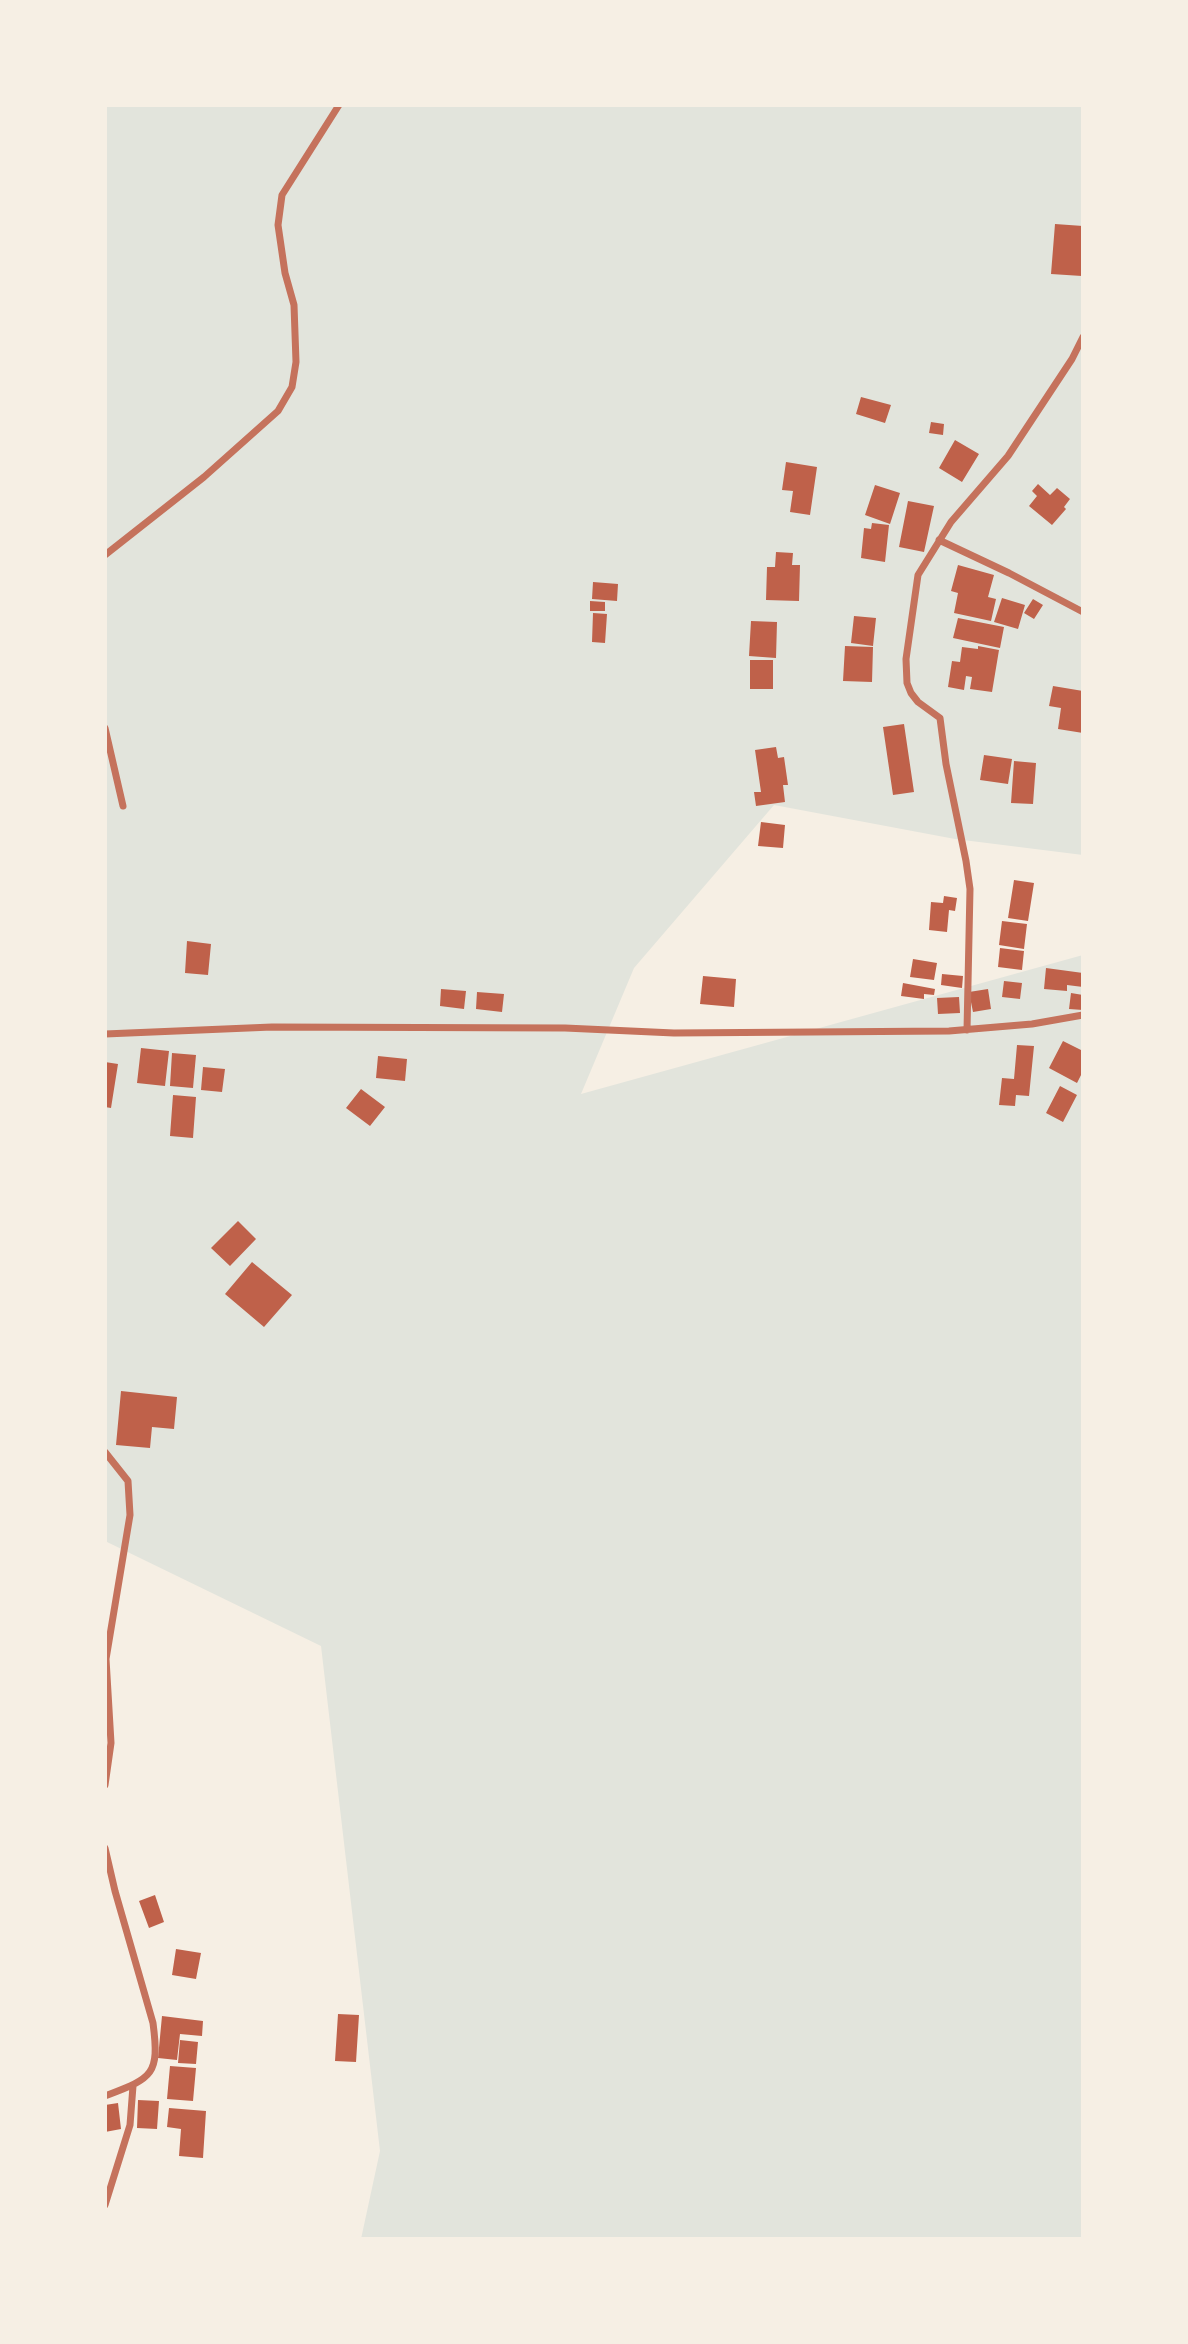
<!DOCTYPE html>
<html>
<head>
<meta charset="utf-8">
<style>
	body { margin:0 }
	#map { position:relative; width:1188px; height:2344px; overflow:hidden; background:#f6efe4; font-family:Ubuntu,sans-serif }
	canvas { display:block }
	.frame { position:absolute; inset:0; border:107px solid #f6efe4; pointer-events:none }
</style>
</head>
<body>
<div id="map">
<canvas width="1188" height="2344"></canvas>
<div class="frame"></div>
</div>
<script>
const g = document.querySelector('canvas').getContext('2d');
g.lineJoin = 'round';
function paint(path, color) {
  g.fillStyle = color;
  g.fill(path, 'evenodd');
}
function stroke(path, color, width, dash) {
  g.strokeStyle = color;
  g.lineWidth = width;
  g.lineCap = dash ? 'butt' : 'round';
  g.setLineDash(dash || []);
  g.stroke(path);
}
const green = new Path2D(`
	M105 105H1083V855L955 839 774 805 634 968 581 1094 1083 955V2239H361L380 2151 321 1646 105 1541Z`);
const building = new Path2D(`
	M1055 224 1083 226 1082 276 1051 274Z
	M861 397 891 405 885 423 856 414Z
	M931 422 944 424 943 435 929 433Z
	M955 440 979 454 962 482 939 468Z
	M786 462 817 467 810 515 790 512 793 491 782 490Z
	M1038 484 1050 495 1057 488 1070 499 1064 507 1066 509 1052 525 1029 506 1037 496 1032 491Z
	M875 485 900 493 890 524 865 515Z
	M908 501 934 506 924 552 899 547Z
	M872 523 889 525 885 562 861 558 864 528 871 529Z
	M776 552 793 553 792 565H800L799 601 766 600 767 567H775Z
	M958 565 994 575 988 597 996 599 991 621 954 613 958 593 951 591Z
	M593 582 618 584 617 601 592 599Z
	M1002 598 1025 605 1018 629 994 622Z
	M1033 599 1043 605 1034 619 1024 613Z
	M590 601 605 602V611H590Z
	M593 613 607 614 605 643 592 642Z
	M854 616 876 618 873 646 851 643Z
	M958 618 1004 627 1000 648 953 638Z
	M751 621 777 622 776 658 749 656Z
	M845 646 873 647 872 682 843 681Z
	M978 646 999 650 992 692 970 689 972 677 966 676 964 690 948 687 952 661 960 662 962 647 978 649Z
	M750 660H773V689H750Z
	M1053 686 1083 691V733L1058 729 1061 708 1049 706Z
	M904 724 914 792 893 795 883 727Z
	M776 747 778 758 784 757 788 785H783L785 802 756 806 754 792H761L755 750Z
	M984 755 1012 759 1008 784 980 780Z
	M1014 761 1036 763 1033 804 1011 803Z
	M761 822 785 825 783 848 758 846Z
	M1014 880 1034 883 1028 921 1008 918Z
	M944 896 957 898 955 911 949 910 947 932 929 930 931 902 943 903Z
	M1002 921 1027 924 1024 949 999 945Z
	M187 941 211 944 208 975 185 973Z
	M1000 948 1024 951 1022 970 998 967Z
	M913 959 937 963 934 980 910 977Z
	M1046 968 1083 973V987L1067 985V991L1044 989Z
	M942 974 963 976 962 988 941 985Z
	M703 976 736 979 734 1007 700 1004Z
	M1004 981 1022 983 1020 999 1002 997Z
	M903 983 935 989 934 995 924 994V999L901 996Z
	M441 989 466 991 464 1009 440 1006Z
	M988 989 991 1009 973 1012 969 992Z
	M477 992 504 994 502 1012 476 1009Z
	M1071 993 1083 995V1010L1069 1009Z
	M959 997 960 1013 938 1014 937 998Z
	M1063 1041 1083 1051V1071L1077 1083 1049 1068Z
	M1017 1045 1034 1046 1029 1096 1016 1095 1015 1106 999 1105 1002 1078 1014 1079Z
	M141 1048 169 1051 165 1086 137 1083Z
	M172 1053 196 1055 193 1088 170 1086Z
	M378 1056 407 1059 405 1081 376 1078Z
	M105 1062 118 1064 111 1108 105 1107Z
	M203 1067 225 1069 222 1092 201 1090Z
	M1060 1086 1077 1095 1063 1122 1046 1113Z
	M361 1089 385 1107 370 1126 346 1108Z
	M173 1095 196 1097 193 1138 170 1136Z
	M238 1221 256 1239 230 1266 211 1248Z
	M252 1262 292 1295 264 1327 225 1294Z
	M121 1391 177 1397 174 1429 152 1427 150 1448 116 1445Z
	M155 1895 164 1922 149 1928 139 1901Z
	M176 1949 201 1953 196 1979 172 1975Z
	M338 2014 359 2015 356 2062 335 2061Z
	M162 2016 203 2021 202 2036 180 2034 177 2060 158 2058Z
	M180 2040 198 2042 196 2064 178 2063Z
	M170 2066 196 2068 193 2101 167 2099Z
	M138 2100 159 2101 157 2129 137 2128Z
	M118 2103 121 2129 105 2132V2105Z
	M169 2108 206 2111 203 2158 179 2156 181 2129 167 2127Z`);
const minor = new Path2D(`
	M939 540 1009 573 1083 612
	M105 555 204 477 278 411 292 387 296 362 294 305 285 273 278 225 282 195 339 105
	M105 728 123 806
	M967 1030 970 889 966 861 946 764 940 718 918 702 911 693 907 683 906 659 918 575 951 522 1008 456 1072 359 1083 337
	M105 1034 272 1027 565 1028 674 1033 949 1031 1032 1024 1083 1015
	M105 1452 128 1481 130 1515 106 1659 111 1743 105 1785
	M105 1848 115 1891 153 2023C160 2076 152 2078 105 2096
	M105 2205 130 2125 133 2086`);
paint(green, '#e2e4dc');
paint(building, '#bf614a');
stroke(minor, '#c5725c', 7);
</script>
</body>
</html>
